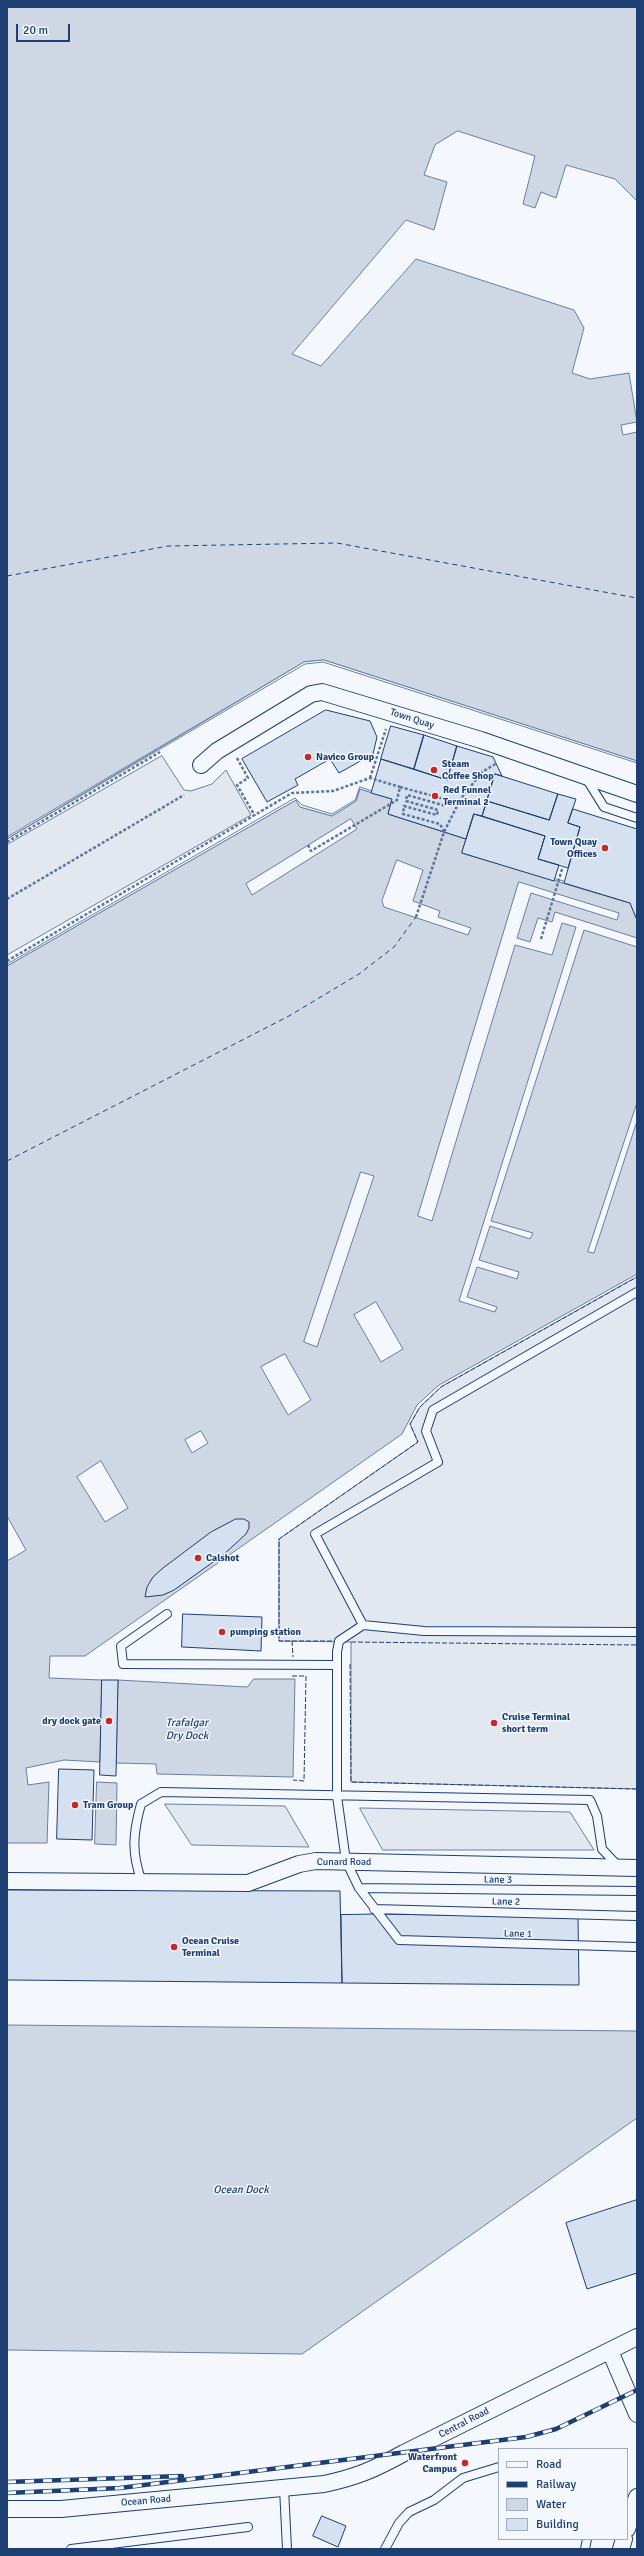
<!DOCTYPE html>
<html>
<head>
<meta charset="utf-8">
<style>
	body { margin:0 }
	#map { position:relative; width:644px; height:2556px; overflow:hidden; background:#f4f7fb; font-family:Signika,sans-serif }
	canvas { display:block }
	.frame { position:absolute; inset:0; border:8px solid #1d3f73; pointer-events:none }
	.legend { position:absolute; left:498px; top:2448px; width:130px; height:92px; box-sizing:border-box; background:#f4f7fb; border:1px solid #9eadc5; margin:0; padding:5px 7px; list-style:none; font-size:12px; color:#1d3f73 }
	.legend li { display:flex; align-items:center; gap:8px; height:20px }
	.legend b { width:20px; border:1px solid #9eadc5 }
	.scale { position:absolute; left:16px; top:24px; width:54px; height:18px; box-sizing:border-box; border:2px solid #1d3f73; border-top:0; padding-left:5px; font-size:12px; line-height:14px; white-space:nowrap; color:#1d3f73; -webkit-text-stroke:3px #f4f7fb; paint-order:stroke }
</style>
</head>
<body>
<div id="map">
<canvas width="644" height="2556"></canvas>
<div class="frame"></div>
<ul class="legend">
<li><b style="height:5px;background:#f4f7fb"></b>Road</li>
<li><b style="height:5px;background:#1d3f73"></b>Railway</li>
<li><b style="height:11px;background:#cfd7e4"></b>Water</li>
<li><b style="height:11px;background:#d5e0f0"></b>Building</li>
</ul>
<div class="scale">20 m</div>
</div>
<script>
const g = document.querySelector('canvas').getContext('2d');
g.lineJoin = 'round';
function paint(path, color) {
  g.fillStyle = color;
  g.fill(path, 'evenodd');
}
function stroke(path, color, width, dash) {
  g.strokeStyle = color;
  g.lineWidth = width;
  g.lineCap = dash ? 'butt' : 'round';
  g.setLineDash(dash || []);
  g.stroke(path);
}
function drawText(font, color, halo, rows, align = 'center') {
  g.font = font + ' Signika,sans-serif';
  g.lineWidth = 3;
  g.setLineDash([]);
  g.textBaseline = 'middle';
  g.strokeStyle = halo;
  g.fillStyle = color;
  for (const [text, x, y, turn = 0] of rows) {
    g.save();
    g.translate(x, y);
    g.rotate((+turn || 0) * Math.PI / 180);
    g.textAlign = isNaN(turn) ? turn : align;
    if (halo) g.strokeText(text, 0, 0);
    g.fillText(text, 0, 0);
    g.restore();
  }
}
const parking = new Path2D(`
	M162 756 184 790 191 791 212 784 226 770 251 815 7 955V845Z
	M637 1277V1789L351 1782V1642L279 1641V1539L418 1442 410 1424 420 1407 441 1387Z
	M165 1804 285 1806 309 1847 192 1845Z
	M360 1808 570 1812 594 1850H383Z`);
const water = new Path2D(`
	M7 7H637V761L324 660 304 662 7 837Z
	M360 789 392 799 388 814 466 839 462 853 630 903 637 920V1274L439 1385 417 1405 402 1434 85 1656H50L49 1678 102 1680 100 1762 64 1760 26 1768 28 1785 49 1782 47 1843H7V966L296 800 300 807 332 816 356 801Z
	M254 1679H295L293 1777 157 1774 156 1764 116 1763 118 1680 247 1687Z
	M97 1782 117 1783 116 1845 95 1844Z
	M7 2025 637 2031V2118L302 2354 7 2350Z`);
const pier = new Path2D(`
	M458 131 535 156 523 204 535 208 541 192 556 198 566 165 615 179 637 201V432L623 435 621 425 637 422 629 373 590 379 572 373 584 328 574 310 416 259 321 366 292 354 406 220 434 230 447 182 424 175 435 145Z
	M324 660 637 761V763L323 662 305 664 7 839 304 662Z
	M360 787 394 798 390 813 467 837 465 852 631 901 637 914 630 903 462 853 466 839 388 814 392 799 360 789 356 801 332 816 300 807 296 800 7 966V964L295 798 302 805 332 814 355 800Z
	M351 819 357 829 252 895 246 884Z
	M397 860 423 870 413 901 440 911 438 917 471 928 468 935 384 907 382 901Z
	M519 882 619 913 617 920 531 893 517 938 530 942 538 918 552 922 555 912 637 938V947L584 930 491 1221 533 1233 530 1239 490 1226 479 1260 519 1272 517 1279 477 1267 467 1297 497 1307 495 1312 459 1301 576 927 562 923 552 955 515 945 432 1221 418 1216Z
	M637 1103V1121L594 1253 588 1252Z
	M361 1172 374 1176 317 1347 304 1342Z
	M376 1302 403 1349 381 1362 354 1315Z
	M285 1354 311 1400 288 1415 261 1367Z
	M201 1431 208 1443 192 1453 185 1440Z
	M101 1461 128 1508 105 1522 77 1477Z
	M7 1516 26 1550 7 1561Z`);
const ferry = new Path2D(`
	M7 576 168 546 337 543 637 598
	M7 1161 289 1016 359 974 394 947 416 917`);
const building = new Path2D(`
	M326 710 370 721 377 737 373 754 339 773 330 759 295 779 298 785 267 802 242 759Z
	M391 726 424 735 414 769 381 759Z
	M424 735 457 746 447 780 414 769Z
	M457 746 493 757 502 776 495 774 482 816 474 814 466 839 388 814 392 799 371 793 381 759 447 780Z
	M495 774 558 794 549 820 487 801Z
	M558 794 576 799 568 823 580 827 568 868 538 859 545 836 482 816 487 801 549 820Z
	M573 809 637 829V920L630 903 564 883 580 827 568 823Z
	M474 814 545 836 538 859 559 865 554 881 462 853Z
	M236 1519H244L249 1522V1528L246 1534 223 1555 174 1590 163 1595 145 1597 147 1587 153 1577 163 1568 211 1532Z
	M183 1614 262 1617 261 1651 182 1647Z
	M102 1680H118L116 1776 100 1775Z
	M59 1769 94 1770 92 1840 57 1839Z
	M7 1890 340 1891 342 1983 7 1980Z
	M378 1914 578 1917 579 1985 342 1983 341 1915Z
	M637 2200V2273L587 2289 566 2223Z
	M322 2516 346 2526 338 2547 313 2536Z`);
const path = new Path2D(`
	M237 758 248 778 237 785 255 816
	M370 778 386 729
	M444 832 440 824 403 814 404 806 437 815 438 810 406 801 407 795 446 806 448 800
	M7 842 160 752
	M308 845 311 851 397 800 400 787 448 800H460L482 772 497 763
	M7 899 184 795
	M416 917 444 832 460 800
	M541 939 563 866
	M7 961 292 793 333 791 370 778 400 787`);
const service = new Path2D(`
	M586 778 604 807 637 818
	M637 1292 433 1410 426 1431 438 1462 315 1534 363 1625 339 1641 337 1652V1796L346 1861 359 1888 399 1940 637 1947
	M167 1614 121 1646 123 1664 337 1665
	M363 1625 424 1631 637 1632
	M142 1882C131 1853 133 1833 141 1804L161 1792 590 1800 597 1816 602 1849 619 1867
	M359 1888 637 1891
	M374 1909 637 1916
	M284 2488 287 2549
	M71 2549 248 2527
	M385 2549 399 2523 409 2512 434 2500 463 2478 499 2467
	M585 2549 587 2539`);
const minor = new Path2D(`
	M201 765 217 751 311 694 322 692 481 740 637 794
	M7 1881 248 1883 299 1864 316 1861 637 1868
	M610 2351 637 2414
	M7 2509H61L324 2484C357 2477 375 2469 404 2453L637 2337
	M627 2529 637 2497
	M621 2549 624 2539`);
const rail = new Path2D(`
	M7 2482 182 2476
	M7 2493 120 2488 526 2437 556 2429 637 2390`);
const fence = new Path2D(`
	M292 1641 293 1657
	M332 1641H279V1539L418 1442 410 1424 420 1407 441 1387 637 1277
	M351 1642 637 1645
	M350 1664 351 1782 637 1789
	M292 1676H306L304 1781 293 1780`);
const markers = [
	[308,757,4,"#c62828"],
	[434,770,4,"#c62828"],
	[435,796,4,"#c62828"],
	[605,848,4,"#c62828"],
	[198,1558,4,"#c62828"],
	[222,1632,4,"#c62828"],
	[109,1721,4,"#c62828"],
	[494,1723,4,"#c62828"],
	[75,1805,4,"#c62828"],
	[174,1947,4,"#c62828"],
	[465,2463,4,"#c62828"]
];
const streetNames = [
	["Town Quay",412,719,18],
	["Cunard Road",344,1862],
	["Lane 3",498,1880,1],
	["Lane 2",506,1902,1],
	["Lane 1",518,1934,1],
	["Central Road",464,2423,-27],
	["Ocean Road",146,2501,-5]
];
const poiNames = [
	["Navico Group",316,757],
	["Steam",442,764],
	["Coffee Shop",442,776],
	["Red Funnel",443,790],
	["Terminal 2",443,802],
	["Town Quay",597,842,"right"],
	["Offices",597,854,"right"],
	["Calshot",206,1558],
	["pumping station",230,1632],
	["Cruise Terminal",502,1717],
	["short term",502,1729],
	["dry dock gate",101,1721,"right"],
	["Tram Group",83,1805],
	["Ocean Cruise",182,1941],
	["Terminal",182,1953],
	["Waterfront",457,2457,"right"],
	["Campus",457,2469,"right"]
];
const waterNames = [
	["Trafalgar",187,1723],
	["Dry Dock",187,1736],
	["Ocean Dock",241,2190]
];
paint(parking, '#e3e8f0');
stroke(parking, '#687fa3', 1);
paint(water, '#cfd7e4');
stroke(water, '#687fa3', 1);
paint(pier, '#f4f7fb');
stroke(pier, '#687fa3', 1);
stroke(ferry, '#1d3f73', 1, [5, 4]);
paint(building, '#d5e0f0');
stroke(building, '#1d3f73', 1);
stroke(service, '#1d3f73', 10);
stroke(minor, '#1d3f73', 18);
stroke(path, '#5e769c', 2.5, [3, 2]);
stroke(service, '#f4f7fb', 8);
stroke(minor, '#f4f7fb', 16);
stroke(rail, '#1d3f73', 4.5);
stroke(rail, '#f4f7fb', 3, [9]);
stroke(fence, '#1d3f73', 1, [5, 2]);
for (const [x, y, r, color] of markers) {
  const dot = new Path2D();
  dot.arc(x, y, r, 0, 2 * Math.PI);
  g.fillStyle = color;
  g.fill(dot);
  stroke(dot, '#f4f7fb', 1.5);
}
drawText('10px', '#1d3f73', '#f4f7fb', streetNames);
drawText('bold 10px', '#1d3f73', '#f4f7fb', poiNames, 'left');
drawText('italic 11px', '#1d3f73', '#f4f7fb', waterNames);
</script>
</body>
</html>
